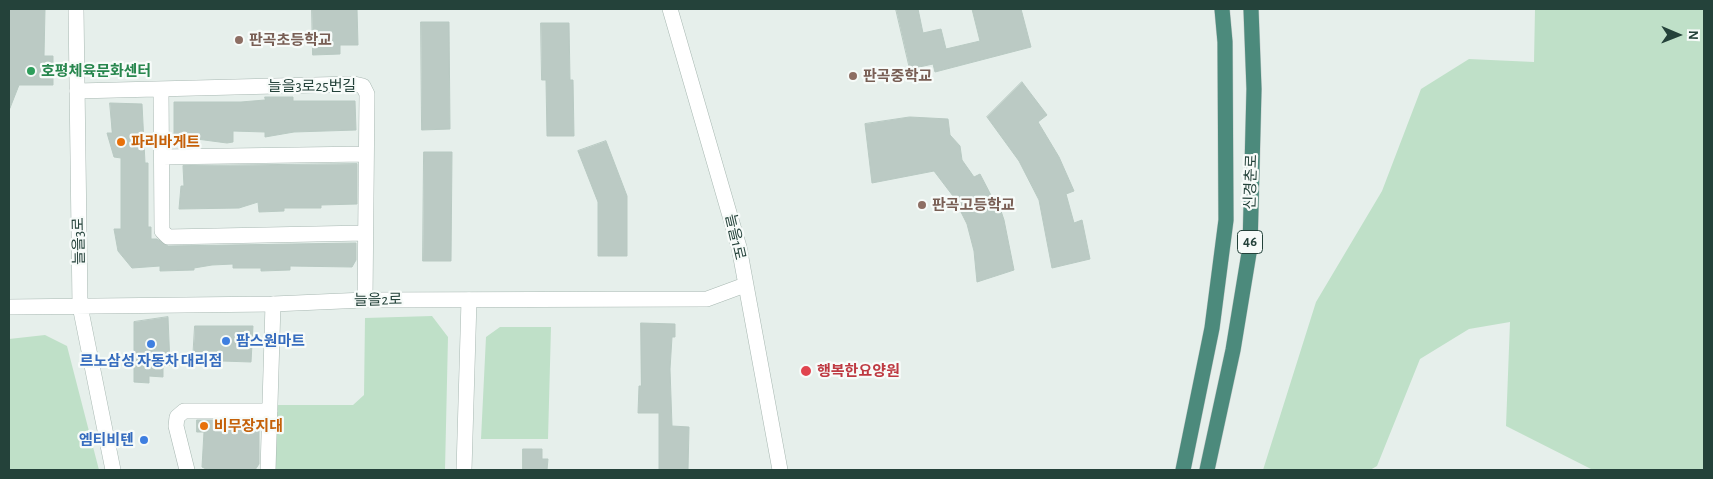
<!DOCTYPE html>
<html>
<head>
<meta charset="utf-8">
<style>
	body { margin:0 }
	#map { position:relative; width:1713px; height:479px; overflow:hidden; background:#e6efeb; font-family:"Alegreya Sans",sans-serif }
	canvas { display:block }
	.frame { position:absolute; inset:0; border:10px solid #24423a; pointer-events:none }
	.north { position:absolute; left:1653px; top:10px; width:50px; height:50px; -webkit-text-stroke:4px #f7fbf9; paint-order:stroke; rotate:91deg; font-size:14px; font-weight:700; line-height:20px; text-align:center; color:#24423a }
	.north::after { content:''; display:block; margin:auto; width:18px; height:22px; background:#24423a; clip-path:polygon(50% 0,100% 100%,50% 72%,0 100%) }
</style>
</head>
<body>
<div id="map">
<canvas width="1713" height="479"></canvas>
<div class="frame"></div>
<div class="north">N</div>
</div>
<script>
const g = document.querySelector('canvas').getContext('2d');
g.lineJoin = 'round';
function paint(path, color) {
  g.fillStyle = color;
  g.fill(path, 'evenodd');
}
function stroke(path, color, width, dash) {
  g.strokeStyle = color;
  g.lineWidth = width;
  g.lineCap = dash ? 'butt' : 'round';
  g.setLineDash(dash || []);
  g.stroke(path);
}
function drawText(font, color, halo, rows, align = 'center') {
  g.font = font + ' "Alegreya Sans","Noto Sans KR",sans-serif';
  g.lineWidth = 4.5;
  g.setLineDash([]);
  g.textBaseline = 'middle';
  g.strokeStyle = halo;
  g.fillStyle = color;
  for (const [text, x, y, turn = 0] of rows) {
    g.save();
    g.translate(x, y);
    g.rotate((+turn || 0) * Math.PI / 180);
    g.textAlign = isNaN(turn) ? turn : align;
    if (halo) g.strokeText(text, 0, 0);
    g.fillText(text, 0, 0);
    g.restore();
  }
}
const green = new Path2D(`
	M1535 9H1704V470H1593L1506 426 1510 322 1469 329 1420 359 1377 466 1370 470H1263L1316 302 1382 191 1421 89 1469 59 1534 62Z
	M432 316 448 337 445 470H274L275 405H353L364 395 365 318Z
	M500 327H551L548 439H481L486 337Z
	M45 335 67 346 99 470H9V339Z`);
const building = new Path2D(`
	M9 9H45L44 56H53V85H19L10 108Z
	M312 9H357L358 45H340V54L313 55Z
	M896 9H918L923 33 941 29 946 49 980 41 972 9H1021L1031 47 935 72 933 64 910 69Z
	M421 22H449L450 129 422 130Z
	M541 23H569L570 80H573L574 136H547L546 80H542Z
	M1022 82 1047 115 1038 122 1059 157 1074 191 1066 194 1074 223 1082 220 1090 259 1052 268 1039 200 1019 161 987 117Z
	M265 97H293V101H355L356 130 294 132 265 137V132L233 131V142L227 143 174 136V102H241L265 100Z
	M110 103 142 104 145 163H148V227H151V239H157L168 246 356 243V260L352 267 290 266V270L261 271V268H233V264L212 265 194 268V270L160 271V266L132 268 118 251 114 229H121V158L114 157 107 133H112Z
	M910 117 948 119 950 135 960 146 962 160 974 177 980 174 994 201 997 199 1004 220 1014 270 977 282 974 251 967 224 953 196 934 171 872 183 865 124Z
	M606 141 627 196V256H598V202L578 151Z
	M424 152H452L451 261H423Z
	M357 164V204L321 205V208H284V211L259 212 258 202 239 208 179 209 181 186H184L183 166Z
	M168 317 170 365 163 367V377L149 376V383L134 382V322Z
	M641 323 675 324V337H672L670 369 672 426 689 427 688 470H659V413H638L639 386H641Z
	M195 326H253L251 362 193 360Z
	M197 420H259V464L255 470H208L202 467 204 432H197Z
	M523 449H542V459H548L547 470H523Z`);
const minor = new Path2D(`
	M161 89 162 231 168 237 365 233
	M77 91 354 84 363 86 367 94 365 300
	M162 157 366 154
	M187 470 176 426 177 417 184 411H270
	M268 470 273 304
	M464 470 469 300`);
const tertiary = new Path2D(`
	M76 9 80 306 113 470
	M670 9 739 247 780 470
	M9 307 273 304 365 300 707 299 745 285`);
const trunk = new Path2D(`
	M1183 470 1212 328 1226 220 1225 42 1222 9
	M1207 470 1233 350 1250 247 1254 89 1251 9`);
const markers = [
	[239,40,5,"#8d6e63"],
	[31,71,5,"#2e9e5b"],
	[853,76,5,"#8d6e63"],
	[121,142,5,"#e8710a"],
	[922,205,5,"#8d6e63"],
	[226,341,5,"#3f7fe0"],
	[151,344,5,"#3f7fe0"],
	[806,371,6,"#e0444e"],
	[204,426,5,"#e8710a"],
	[144,440,5,"#3f7fe0"]
];
const shields = [
	[1250,242,25]
];
const shieldNames = [
	["46",1250,242]
];
const educationNames = [
	["판곡초등학교",249,40],
	["판곡중학교",863,76],
	["판곡고등학교",932,205]
];
const leisureNames = [
	["호평체육문화센터",41,71]
];
const streetNames = [
	["늘을3로25번길",312,86],
	["신경춘로",1251,182,-88],
	["늘을1로",735,237,77],
	["늘을3로",79,241,-91],
	["늘을2로",378,300,-1]
];
const foodNames = [
	["파리바게트",131,142],
	["비무장지대",214,426]
];
const shopNames = [
	["팜스원마트",236,341],
	["르노삼성 자동차 대리점",151,361,"center"],
	["엠티비텐",134,440,"right"]
];
const healthNames = [
	["행복한요양원",817,371]
];
paint(green, '#bfe0c8');
paint(building, '#bbcac4');
stroke(building, '#b8c9c2', 1);
stroke(minor, '#a8b8b2', 16);
stroke(tertiary, '#a8b8b2', 16);
stroke(trunk, '#c2cac8', 16);
stroke(minor, '#fff', 15);
stroke(tertiary, '#fff', 15);
stroke(trunk, '#4c8a7c', 15);
for (const [x, y, r, color] of markers) {
  const dot = new Path2D();
  dot.arc(x, y, r, 0, 2 * Math.PI);
  g.fillStyle = color;
  g.fill(dot);
  stroke(dot, '#f7fbf9', 2);
}
for (const [x, y, w] of shields) {
  const box = new Path2D();
  box.roundRect(x - w / 2, y - 11.5, w, 23, 4);
  g.fillStyle = '#f7fbf9';
  g.fill(box);
  stroke(box, '#24423a', 1);
}
drawText('bold 14px', '#24423a', null, shieldNames);
drawText('bold 15px', '#785e54', '#f7fbf9', educationNames, 'left');
drawText('bold 15px', '#27864d', '#f7fbf9', leisureNames, 'left');
drawText('15px', '#24423a', '#f7fbf9', streetNames);
drawText('bold 15px', '#c56008', '#f7fbf9', foodNames, 'left');
drawText('bold 15px', '#366cbe', '#f7fbf9', shopNames, 'left');
drawText('bold 15px', '#be3a42', '#f7fbf9', healthNames, 'left');
</script>
</body>
</html>
